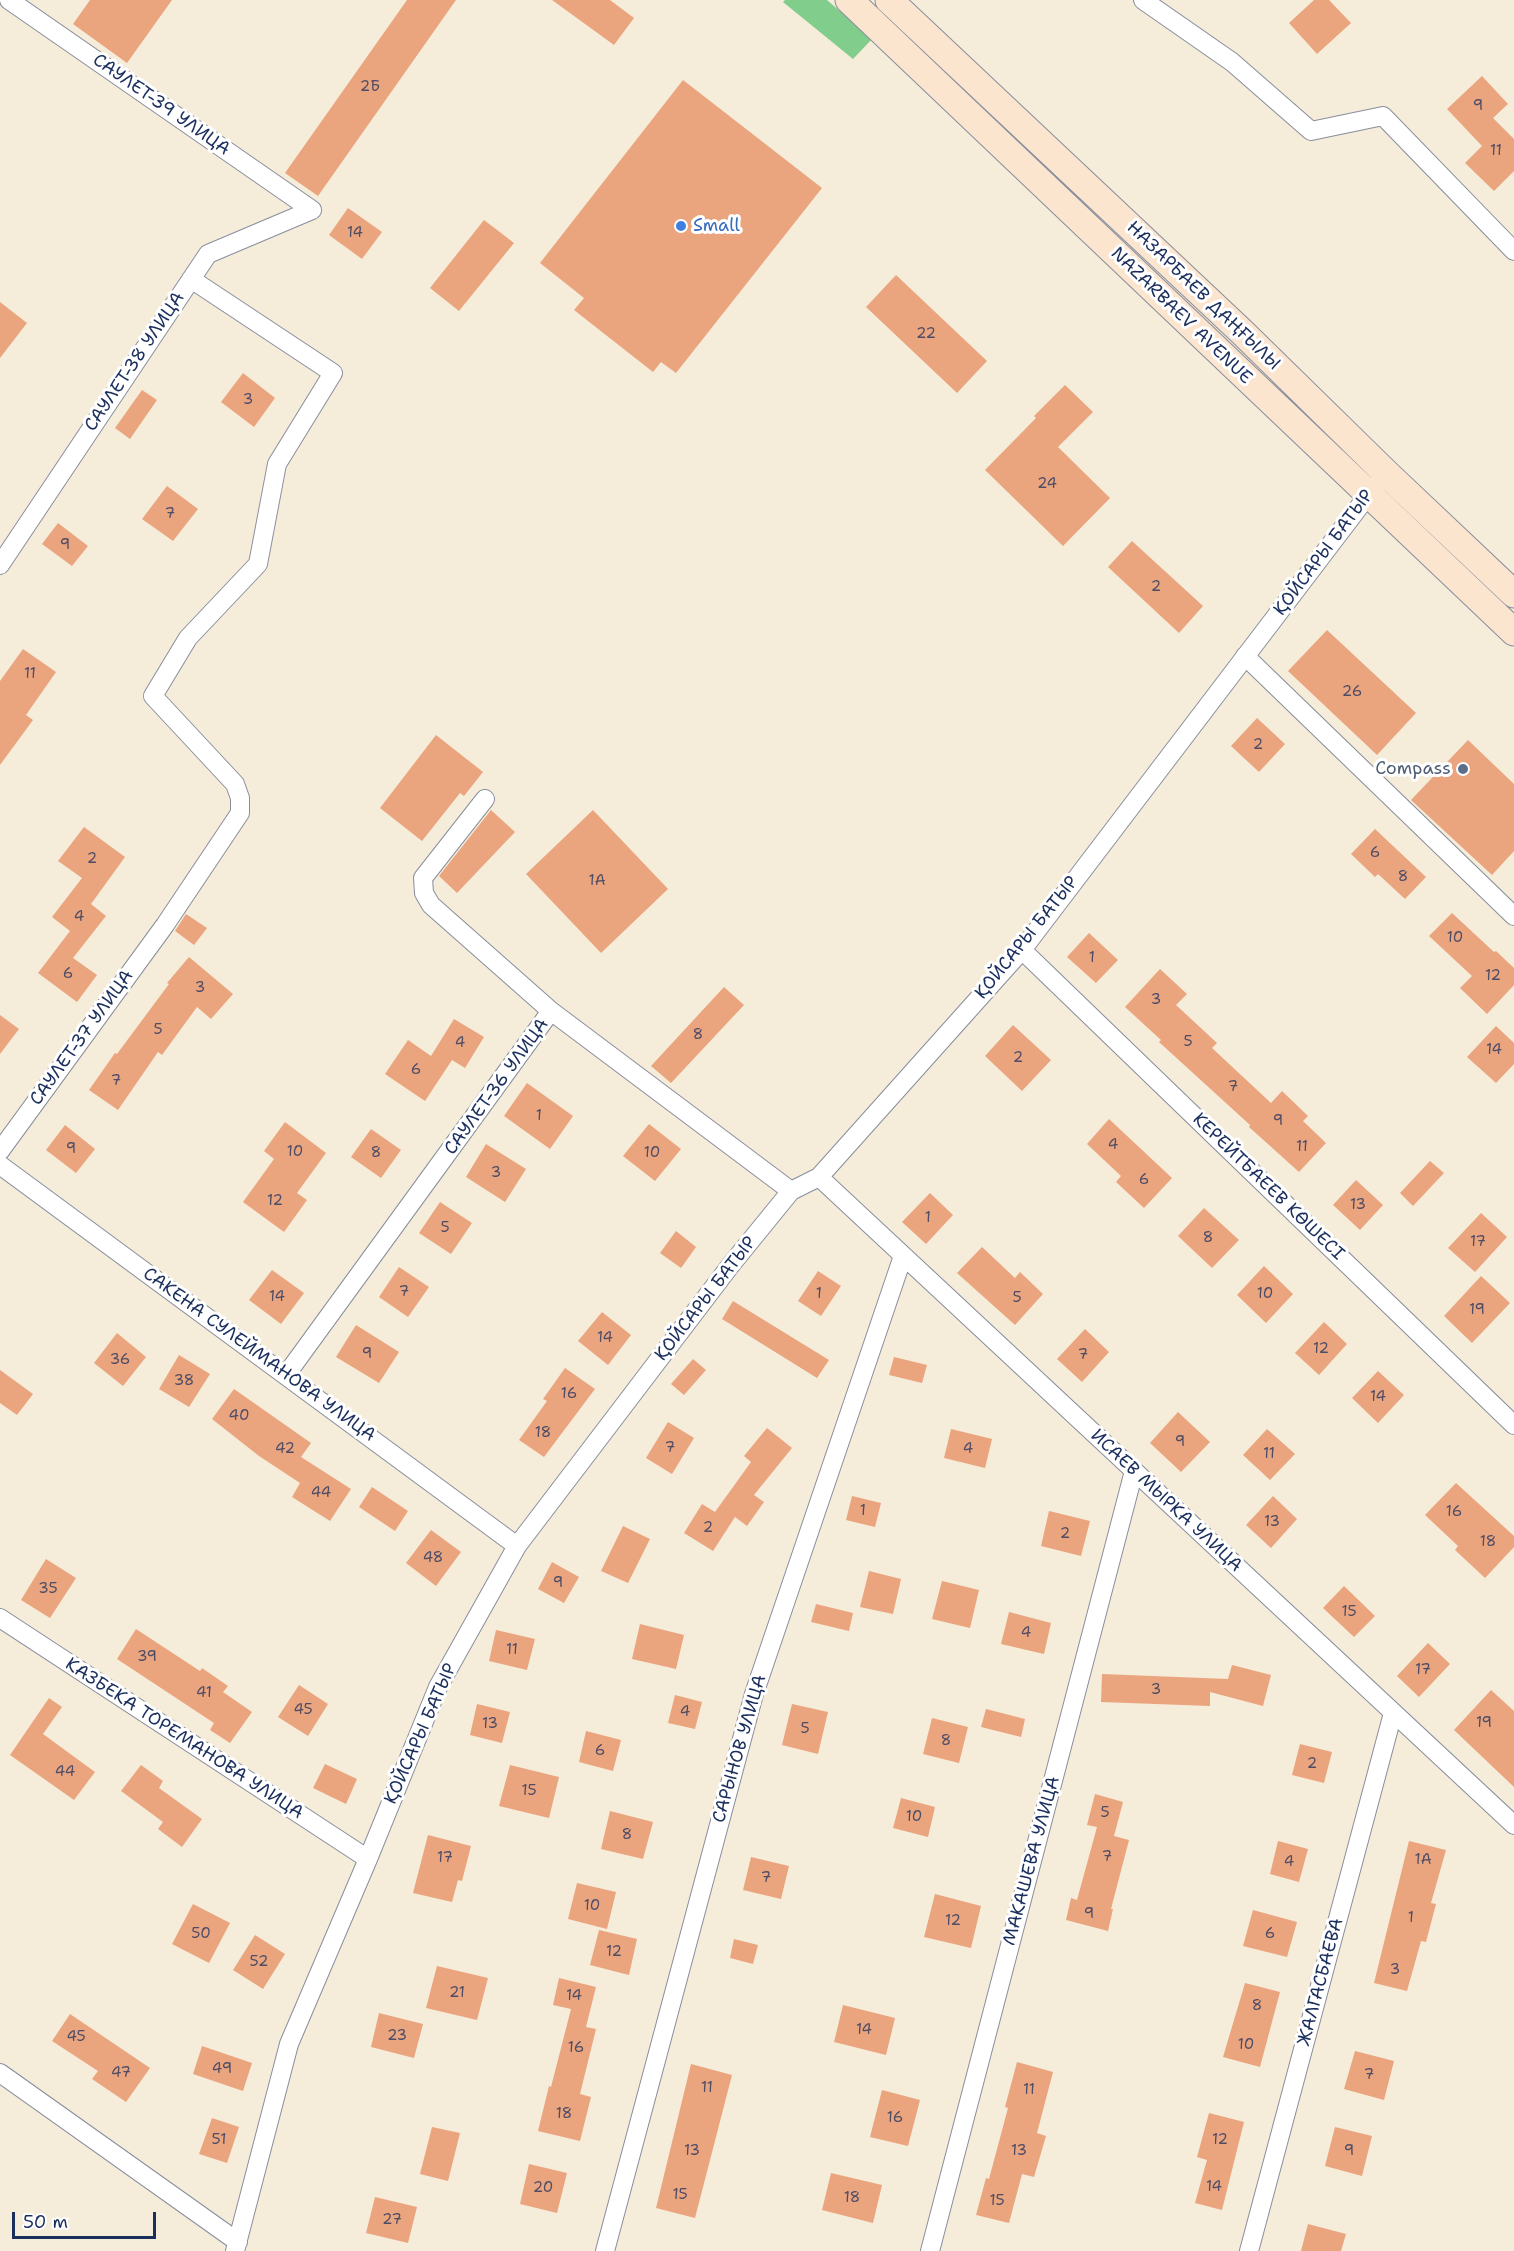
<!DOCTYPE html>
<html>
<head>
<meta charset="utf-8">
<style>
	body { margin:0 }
	#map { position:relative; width:1514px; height:2251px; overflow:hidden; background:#f5ecda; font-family:"Shantell Sans",sans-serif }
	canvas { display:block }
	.scale { position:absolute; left:12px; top:2212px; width:144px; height:27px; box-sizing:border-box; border:3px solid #1b2f5e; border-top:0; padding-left:8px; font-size:18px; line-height:21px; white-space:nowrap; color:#1b2f5e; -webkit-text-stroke:4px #fff; paint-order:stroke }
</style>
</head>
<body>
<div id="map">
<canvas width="1514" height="2251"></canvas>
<div class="scale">50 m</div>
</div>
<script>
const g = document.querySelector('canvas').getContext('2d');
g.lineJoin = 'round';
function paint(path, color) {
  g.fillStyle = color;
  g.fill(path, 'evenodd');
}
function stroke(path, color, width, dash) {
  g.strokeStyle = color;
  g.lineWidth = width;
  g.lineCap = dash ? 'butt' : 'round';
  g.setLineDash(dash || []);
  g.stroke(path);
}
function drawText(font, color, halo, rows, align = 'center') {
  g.font = font + ' "Shantell Sans",sans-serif';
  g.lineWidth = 6;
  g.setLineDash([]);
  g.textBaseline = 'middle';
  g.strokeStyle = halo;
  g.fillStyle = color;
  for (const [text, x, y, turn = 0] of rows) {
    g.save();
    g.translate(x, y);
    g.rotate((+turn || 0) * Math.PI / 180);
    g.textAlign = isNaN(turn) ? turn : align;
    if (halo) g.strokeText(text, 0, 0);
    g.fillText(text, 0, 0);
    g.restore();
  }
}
const green = new Path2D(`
	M785 0H827L872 39 853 59 783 2Z`);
const building = new Path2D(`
	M90 0H172L127 63 73 24Z
	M407 0H456L318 196 285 173Z
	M552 0H610L634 18 614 45Z
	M1314 0H1329L1351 23 1317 54 1289 23Z
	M1482 76 1508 104 1493 118 1514 139V171L1494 191 1465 163 1482 146 1447 109Z
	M683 80 822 188 676 373 661 362 653 372 574 310 584 298 540 263Z
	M348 208 382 232 362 259 329 235Z
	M484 220 514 243 459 311 430 288Z
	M896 275 987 361 957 393 866 307Z
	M0 302 27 323 0 358Z
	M243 373 275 398 254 427 221 402Z
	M1065 385 1093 412 1058 447 1110 498 1063 546 985 470 1036 418 1034 416Z
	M142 390 157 400 130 439 115 428Z
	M167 486 198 509 173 541 142 519Z
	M58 523 88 546 72 566 42 544Z
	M1132 541 1203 606 1179 633 1108 567Z
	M1327 630 1416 713 1377 755 1288 671Z
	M23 649 56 672 26 715 33 720 0 765V681Z
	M1257 718 1285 744 1259 772 1231 746Z
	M436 735 483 772 464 796 460 793 422 841 380 808Z
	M1468 740 1514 784V851L1492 875 1411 800Z
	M491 810 515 832 457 893 439 876Z
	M593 810 668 889 601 953 526 874Z
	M84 827 125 857 91 904 106 916 73 958 97 975 77 1002 38 973 70 931 52 917 82 878 58 861Z
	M1375 829 1426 877 1405 899 1378 874 1375 877 1351 854Z
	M1452 913 1494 952 1496 951 1514 968V985L1487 1014 1460 988 1472 976 1429 936Z
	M186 914 207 928 194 945 175 931Z
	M1089 933 1118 960 1096 983 1067 957Z
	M189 957 233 994 211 1019 197 1007 162 1055 158 1052 118 1110 89 1090 115 1053 117 1054 169 984 167 983Z
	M1160 969 1187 994 1176 1005 1217 1043 1212 1048 1271 1103 1282 1091 1308 1116 1303 1121 1326 1143 1299 1172 1249 1127 1250 1125 1159 1042 1161 1040 1125 1007Z
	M724 987 744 1005 671 1083 651 1066Z
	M0 1015 19 1029 0 1054Z
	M454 1019 484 1037 465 1068 452 1060 425 1101 385 1074 408 1040 431 1056Z
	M1013 1025 1051 1060 1022 1091 985 1056Z
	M1496 1026 1514 1043V1064L1496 1083 1467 1057Z
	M527 1083 573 1116 550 1149 504 1116Z
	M1109 1119 1172 1178 1144 1208 1116 1182 1121 1176 1087 1144Z
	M285 1122 326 1153 297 1193 307 1200 284 1232 243 1202 274 1159 264 1151Z
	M649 1124 681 1149 655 1181 623 1156Z
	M65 1125 95 1149 76 1173 46 1150Z
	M371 1129 401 1150 381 1178 351 1157Z
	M486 1144 526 1169 505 1202 466 1177Z
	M1430 1161 1444 1173 1413 1206 1400 1193Z
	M1356 1180 1383 1205 1360 1230 1333 1205Z
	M930 1193 953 1215 926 1244 902 1222Z
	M440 1202 472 1223 451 1254 419 1233Z
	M1204 1208 1239 1240 1212 1268 1178 1236Z
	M1481 1213 1507 1237 1475 1272 1448 1248Z
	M676 1231 696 1247 681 1268 660 1253Z
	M982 1247 1015 1278 1020 1272 1043 1294 1015 1325 957 1273Z
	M1264 1266 1293 1294 1266 1323 1237 1295Z
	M399 1267 429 1287 408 1317 379 1297Z
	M272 1270 304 1293 281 1324 249 1300Z
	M818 1271 841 1286 821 1316 798 1301Z
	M1481 1276 1510 1303 1472 1343 1444 1316Z
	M733 1301 829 1360 817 1378 722 1319Z
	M602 1312 631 1335 608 1365 578 1341Z
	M1324 1322 1347 1344 1319 1375 1295 1353Z
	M356 1325 399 1352 379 1383 336 1357Z
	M1085 1329 1109 1352 1082 1382 1057 1359Z
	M117 1333 146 1357 123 1386 94 1363Z
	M179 1355 210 1374 189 1407 159 1389Z
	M894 1357 927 1365 922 1383 889 1375Z
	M693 1359 706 1370 684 1395 671 1384Z
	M565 1368 595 1389 544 1457 519 1440 547 1401 543 1399Z
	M0 1370 33 1394 17 1415 0 1403Z
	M1378 1371 1404 1395 1378 1423 1352 1398Z
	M234 1389 311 1443 301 1457 351 1489 330 1521 292 1497 300 1483 259 1456 212 1419Z
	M1178 1412 1210 1442 1181 1472 1150 1443Z
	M668 1422 694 1438 672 1474 646 1458Z
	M767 1428 792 1448 754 1495 764 1502 747 1526 735 1517 713 1551 684 1533 702 1504 715 1512 751 1462 744 1456Z
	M951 1429 992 1439 985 1468 944 1458Z
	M1267 1429 1295 1454 1270 1480 1243 1455Z
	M1456 1483 1514 1536V1547L1485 1578 1455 1550 1458 1546 1425 1515Z
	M372 1487 408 1511 395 1531 359 1507Z
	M852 1496 881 1503 875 1527 846 1520Z
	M1273 1496 1297 1519 1271 1548 1246 1525Z
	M1049 1511 1090 1521 1081 1556 1041 1546Z
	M623 1526 650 1539 628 1583 601 1571Z
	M431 1530 461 1552 436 1586 406 1563Z
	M46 1559 76 1578 50 1618 21 1600Z
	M552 1562 579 1577 564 1603 538 1589Z
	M869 1571 901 1579 893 1614 860 1607Z
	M942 1581 979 1590 970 1628 932 1619Z
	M1344 1586 1375 1616 1354 1637 1323 1608Z
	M816 1604 853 1613 849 1631 811 1622Z
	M1009 1612 1051 1623 1044 1654 1001 1644Z
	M640 1624 684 1635 676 1669 632 1659Z
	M136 1629 200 1671 202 1668 228 1686 223 1692 252 1712 230 1743 210 1730 214 1723 117 1659Z
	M496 1630 535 1639 527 1670 489 1661Z
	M1428 1643 1450 1664 1419 1697 1397 1676Z
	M1232 1665 1271 1675 1263 1706 1210 1692V1706L1101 1702 1102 1674 1228 1679Z
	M299 1685 328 1704 308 1736 278 1717Z
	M1491 1690 1514 1711V1787L1454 1730Z
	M675 1695 702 1702 695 1729 668 1723Z
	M49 1698 62 1707 43 1734 95 1772 74 1800 10 1755Z
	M477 1704 510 1712 502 1743 470 1735Z
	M792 1704 828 1712 818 1754 782 1745Z
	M986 1709 1025 1719 1021 1737 981 1727Z
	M932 1718 968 1727 959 1763 923 1754Z
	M586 1731 621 1740 613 1771 579 1762Z
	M1300 1744 1332 1752 1324 1783 1292 1775Z
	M325 1764 357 1779 346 1804 313 1788Z
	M141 1765 163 1781 159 1788 202 1819 182 1847 158 1829 163 1822 121 1791Z
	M510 1765 559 1777 549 1818 499 1806Z
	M1095 1794 1123 1802 1114 1836 1129 1840 1111 1909H1113L1108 1931 1066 1920 1071 1898 1077 1900 1097 1827 1087 1825Z
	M901 1798 935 1807 928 1837 893 1828Z
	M610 1811 653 1822 643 1859 601 1849Z
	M428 1835 471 1846 462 1881 458 1880 452 1902 413 1893Z
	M1278 1841 1308 1849 1299 1882 1270 1874Z
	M1409 1841 1446 1850 1431 1903 1436 1904 1426 1942 1421 1941 1407 1991 1374 1983Z
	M751 1857 789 1866 781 1899 743 1890Z
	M577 1883 616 1892 607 1929 568 1919Z
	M935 1894 981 1906 971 1948 924 1937Z
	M193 1904 230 1923 209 1963 172 1944Z
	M1253 1910 1297 1922 1287 1957 1243 1946Z
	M599 1930 637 1939 629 1975 590 1965Z
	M255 1935 285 1954 263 1989 233 1970Z
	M734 1939 758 1945 753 1964 730 1958Z
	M437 1966 488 1978 477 2020 426 2008Z
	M559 1978 596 1987 586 2027 596 2029 580 2094 591 2097 580 2141 538 2131 549 2086 551 2087 571 2009 553 2005Z
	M1245 1983 1280 1992 1260 2067 1223 2057Z
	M843 2005 895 2018 886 2055 834 2042Z
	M379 2013 423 2024 414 2058 371 2047Z
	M70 2014 150 2068 126 2102 92 2079 98 2071 52 2041Z
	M202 2046 252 2063 243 2091 193 2074Z
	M1355 2051 1394 2061 1384 2100 1344 2089Z
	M1017 2062 1053 2072 1037 2133 1046 2136 1034 2177 1022 2174 1009 2223 976 2215 986 2178 989 2179 1008 2108 1005 2107Z
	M691 2064 732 2075 695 2218 656 2208Z
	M882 2090 920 2100 908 2146 870 2137Z
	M1209 2113 1244 2122 1222 2210 1195 2203 1207 2160 1197 2157Z
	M212 2118 239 2127 227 2163 199 2154Z
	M432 2127 460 2133 448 2181 420 2174Z
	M1335 2127 1372 2136 1362 2176 1325 2166Z
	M529 2164 567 2173 557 2213 520 2204Z
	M831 2173 882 2185 873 2223 822 2210Z
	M375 2197 417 2207 408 2243 366 2233Z
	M1308 2224 1346 2234 1341 2251H1301Z`);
const street = new Path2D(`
	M9 0 312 210
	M1143 0 1232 62 1311 131 1383 116 1514 251
	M0 565 208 254 312 210
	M1245 656 1514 916
	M485 799 423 878 424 893 431 905 551 1011
	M1022 950 1514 1425
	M0 1151 165 925 240 813V798L235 784 153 696 188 638 258 564 277 464 333 373 191 279
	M0 1165 517 1546
	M819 1177 1514 1825
	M286 1375 551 1011 791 1191
	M0 1618 368 1859
	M0 2073 238 2242
	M235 2251 289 2044 368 1859 438 1687 517 1546 730 1266 791 1191 819 1177 1022 950 1375 486
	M605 2251 754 1694 903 1256
	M930 2251 1134 1471
	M1249 2251 1393 1713`);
const secondary = new Path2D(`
	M849 0 1514 632
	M889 0 1242 332 1386 473 1514 594`);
const markers = [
	[681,226,6,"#3f7fe0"],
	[1463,769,6,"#5c6f8a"]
];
const numberNames = [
	["2Б",370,87],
	["9",1478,106],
	["11",1496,151],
	["14",355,233],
	["22",926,334],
	["3",248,400],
	["24",1047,484],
	["7",170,514],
	["9",65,545],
	["2",1156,587],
	["11",30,674],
	["26",1352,692],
	["2",1258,745],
	["6",1375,853],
	["2",92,859],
	["8",1403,877],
	["1А",597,881],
	["4",79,917],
	["10",1455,938],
	["1",1092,958],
	["6",68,974],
	["12",1493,976],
	["3",200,988],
	["3",1156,1000],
	["5",158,1030],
	["8",698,1035],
	["5",1188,1042],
	["4",460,1043],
	["14",1494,1050],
	["2",1018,1058],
	["6",416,1070],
	["7",116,1081],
	["7",1233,1087],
	["1",539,1116],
	["9",1278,1121],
	["4",1113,1145],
	["11",1302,1147],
	["9",71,1149],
	["10",295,1152],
	["8",376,1153],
	["10",652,1153],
	["3",496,1173],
	["6",1144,1180],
	["12",275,1201],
	["13",1358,1205],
	["1",928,1218],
	["5",445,1228],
	["8",1208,1238],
	["17",1478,1242],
	["7",404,1292],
	["1",819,1294],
	["10",1265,1294],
	["14",277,1297],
	["5",1017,1298],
	["19",1477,1310],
	["14",605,1338],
	["12",1321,1349],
	["9",367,1354],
	["7",1083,1355],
	["36",120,1360],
	["38",184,1381],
	["16",569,1394],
	["14",1378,1397],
	["40",239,1416],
	["18",543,1433],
	["9",1180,1442],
	["7",670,1448],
	["42",285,1449],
	["4",968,1449],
	["11",1269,1454],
	["44",321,1493],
	["1",863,1511],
	["16",1454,1512],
	["13",1272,1522],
	["2",708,1528],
	["2",1065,1534],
	["18",1488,1542],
	["48",433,1558],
	["9",558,1583],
	["35",48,1589],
	["15",1349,1612],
	["4",1026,1633],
	["11",512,1650],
	["39",147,1657],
	["17",1423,1670],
	["3",1156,1690],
	["41",204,1693],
	["45",303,1710],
	["4",685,1712],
	["19",1484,1723],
	["13",490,1724],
	["5",805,1729],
	["8",946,1741],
	["6",600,1751],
	["2",1312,1764],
	["44",65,1772],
	["15",529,1791],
	["5",1105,1813],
	["10",914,1817],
	["8",627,1835],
	["7",1107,1857],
	["17",445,1858],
	["1А",1423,1860],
	["4",1289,1862],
	["7",766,1878],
	["10",592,1906],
	["9",1089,1914],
	["1",1411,1918],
	["12",953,1921],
	["50",201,1934],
	["6",1270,1934],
	["12",614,1952],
	["52",259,1962],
	["3",1395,1970],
	["21",457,1993],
	["14",574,1996],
	["8",1257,2006],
	["14",864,2030],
	["23",397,2036],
	["45",76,2037],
	["10",1246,2045],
	["16",576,2048],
	["49",222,2069],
	["47",121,2073],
	["7",1369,2075],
	["11",707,2088],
	["11",1029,2090],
	["18",564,2114],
	["16",895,2118],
	["51",219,2140],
	["12",1220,2140],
	["13",692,2151],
	["13",1019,2151],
	["9",1349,2151],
	["14",1214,2187],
	["20",543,2188],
	["15",680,2195],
	["18",852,2198],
	["15",997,2201],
	["27",392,2220]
];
const streetNames = [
	["САУЛЕТ-39 УЛИЦА",161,105,35],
	["НАЗАРБАЕВ ДАҢҒЫЛЫ",1203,296,44],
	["NAZARBAEV AVENUE",1181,316,44],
	["САУЛЕТ-38 УЛИЦА",135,362,-56],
	["ҚОЙСАРЫ БАТЫР",1324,553,-53],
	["ҚОЙСАРЫ БАТЫР",1027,938,-51],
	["САУЛЕТ-37 УЛИЦА",82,1038,-54],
	["САУЛЕТ-36 УЛИЦА",497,1087,-54],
	["КЕРЕЙТБАЕЕВ КӨШЕСІ",1268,1187,44],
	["ҚОЙСАРЫ БАТЫР",706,1299,-52],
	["САКЕНА СУЛЕЙМАНОВА УЛИЦА",259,1355,36],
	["ИСАЕВ МЫРКА УЛИЦА",1166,1501,43],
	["ҚОЙСАРЫ БАТЫР",421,1734,-66],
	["КАЗБЕКА ТОРЕМАНОВА УЛИЦА",184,1739,33],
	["САРЫНОВ УЛИЦА",740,1749,-74],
	["МАКАШЕВА УЛИЦА",1032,1861,-75],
	["ЖАЛГАСБАЕВА",1321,1982,-75]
];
const shopNames = [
	["Small",693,226]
];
const serviceNames = [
	["Compass",1451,769]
];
paint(green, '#81cd8c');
paint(building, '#eaa57e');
stroke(street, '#888e9c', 20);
stroke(secondary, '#888e9c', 29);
stroke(street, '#fff', 18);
stroke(secondary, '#fbe5cf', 27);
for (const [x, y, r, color] of markers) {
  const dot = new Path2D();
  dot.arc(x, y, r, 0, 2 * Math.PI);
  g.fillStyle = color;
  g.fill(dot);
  stroke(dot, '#fff', 2);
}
drawText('15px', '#4f4c66', null, numberNames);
drawText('18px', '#1b2f5e', '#fff', streetNames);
drawText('18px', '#366cbe', '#fff', shopNames, 'left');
drawText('18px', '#4e5e75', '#fff', serviceNames, 'right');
</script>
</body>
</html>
